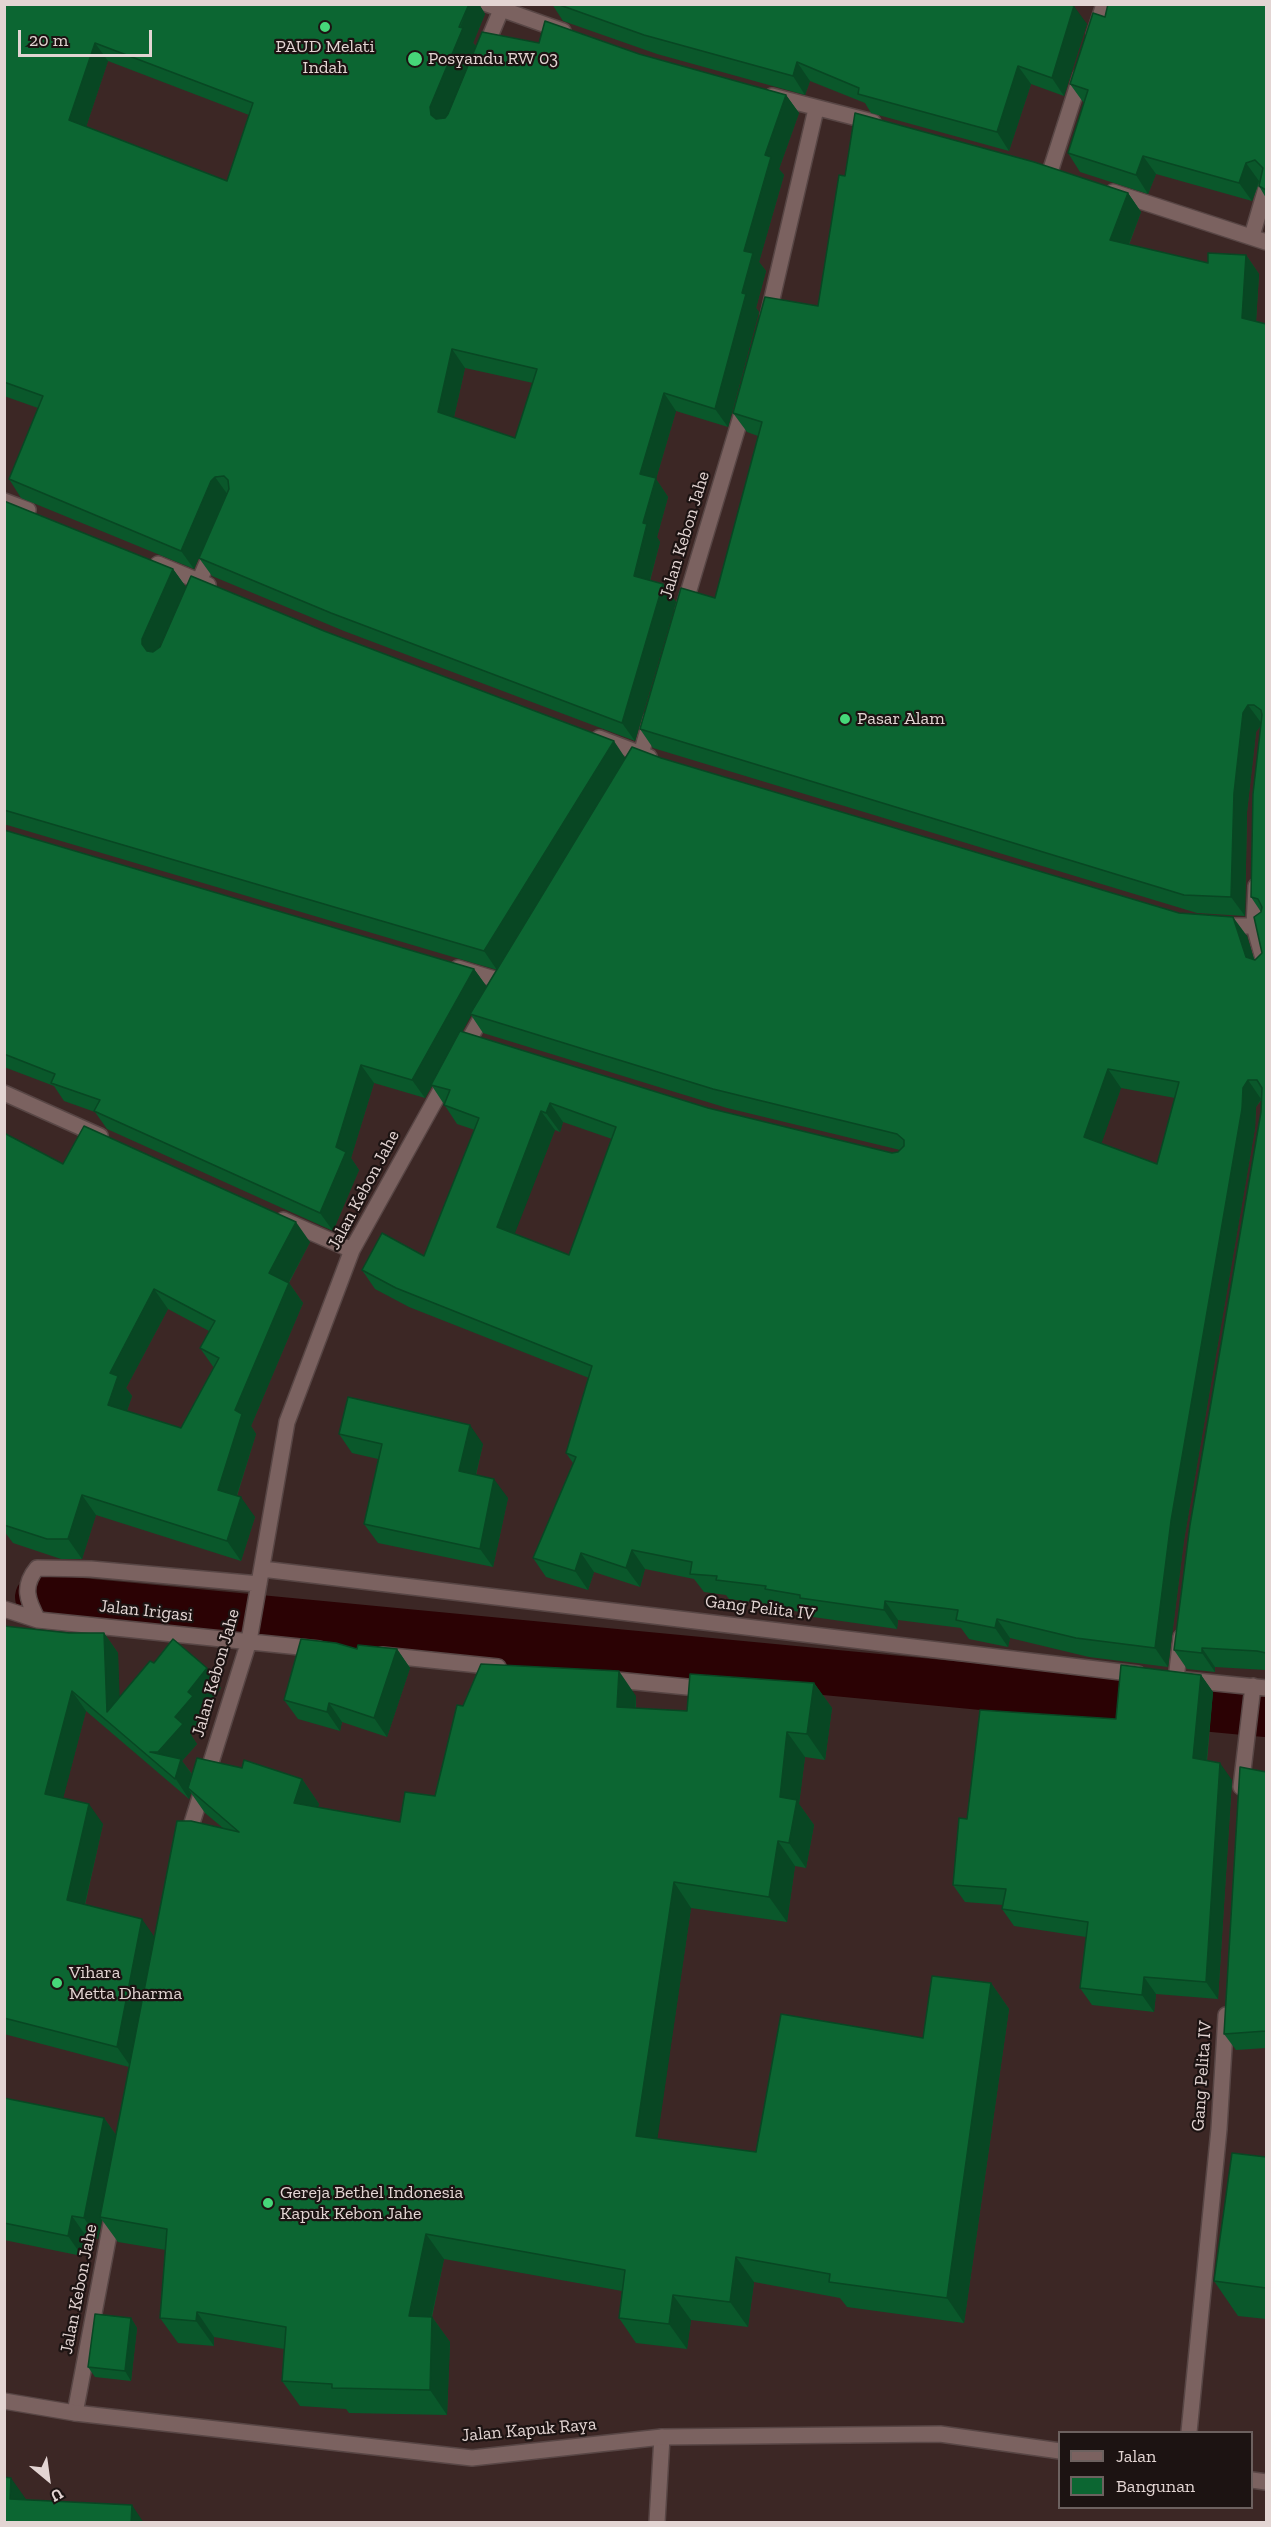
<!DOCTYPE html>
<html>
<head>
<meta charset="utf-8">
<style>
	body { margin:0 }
	#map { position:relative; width:1271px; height:2527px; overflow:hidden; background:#3c2725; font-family:"Zilla Slab",serif }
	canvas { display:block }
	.frame { position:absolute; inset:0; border:6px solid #e3d5d3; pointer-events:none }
	.legend { position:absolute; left:1058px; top:2431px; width:195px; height:78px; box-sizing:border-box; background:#1c1312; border:2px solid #6c615f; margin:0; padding:8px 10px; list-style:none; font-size:18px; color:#e3d5d3 }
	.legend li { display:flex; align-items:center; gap:12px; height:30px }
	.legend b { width:30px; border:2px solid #6c615f }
	.north { position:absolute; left:18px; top:2449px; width:60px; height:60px; -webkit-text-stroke:4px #1c1312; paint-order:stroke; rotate:151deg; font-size:16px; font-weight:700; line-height:24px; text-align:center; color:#e3d5d3 }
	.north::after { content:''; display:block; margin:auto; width:21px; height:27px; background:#e3d5d3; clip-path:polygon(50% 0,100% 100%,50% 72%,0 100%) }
	.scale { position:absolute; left:18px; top:30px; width:134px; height:27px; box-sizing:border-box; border:3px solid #e3d5d3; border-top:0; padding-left:8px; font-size:18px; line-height:21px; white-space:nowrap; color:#e3d5d3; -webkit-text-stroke:4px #1c1312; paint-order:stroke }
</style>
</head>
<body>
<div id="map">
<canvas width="1271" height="2527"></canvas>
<div class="frame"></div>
<ul class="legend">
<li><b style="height:8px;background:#7b6260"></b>Jalan</li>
<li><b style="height:16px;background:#0c6632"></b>Bangunan</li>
</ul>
<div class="north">U</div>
<div class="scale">20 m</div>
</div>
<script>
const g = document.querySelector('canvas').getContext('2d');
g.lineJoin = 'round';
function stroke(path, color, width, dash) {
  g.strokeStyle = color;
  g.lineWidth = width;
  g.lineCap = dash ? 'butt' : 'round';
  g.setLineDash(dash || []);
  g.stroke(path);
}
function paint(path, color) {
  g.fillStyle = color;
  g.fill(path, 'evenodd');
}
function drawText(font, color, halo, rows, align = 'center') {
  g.font = font + ' "Zilla Slab",serif';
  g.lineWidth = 4.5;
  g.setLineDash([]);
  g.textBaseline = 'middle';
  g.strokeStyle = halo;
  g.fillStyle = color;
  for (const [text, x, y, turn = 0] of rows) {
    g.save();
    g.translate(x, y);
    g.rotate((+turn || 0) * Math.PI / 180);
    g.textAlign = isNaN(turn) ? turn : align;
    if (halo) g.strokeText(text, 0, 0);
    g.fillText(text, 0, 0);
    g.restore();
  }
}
const canal = new Path2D(`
	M38 1597 1266 1714`);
const lane = new Path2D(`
	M194 593 213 549`);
const street = new Path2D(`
	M487 4 563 31
	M1094 35 1104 4
	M484 51 501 10
	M772 96 873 122
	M1050 172 1081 75
	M1113 192 1266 242
	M1252 236 1266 188
	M768 316 816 109
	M4 501 28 510
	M158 564 208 585
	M683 610 745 403
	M599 738 649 757
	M631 769 641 754 651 719
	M1256 886 1254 926 1266 969
	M1222 926H1266
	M458 968 501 981
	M462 1052 487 1008
	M4 1093 100 1136
	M283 1220 352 1250
	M262 1569 1138 1674
	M4 1609 38 1620 319 1649
	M38 1620C27 1600 22 1586 37 1568L91 1569 259 1584
	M382 1655 498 1667
	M606 1679 707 1689
	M1176 1679 1181 1637
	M1186 1680 1266 1688
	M1241 1787 1253 1686
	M187 1839 249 1641 287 1422 352 1250 447 1079
	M75 2413 113 2213
	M1189 2432 1219 2129 1226 2015
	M657 2522 662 2437`);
const secondary = new Path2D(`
	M4 2401 75 2413 472 2458 662 2437 940 2434 1060 2451
	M1252 2480 1266 2482`);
const wall = new Path2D(`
	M4 4H479L485 14 473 43 476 46 447 115 539 43 639 54 786 95 799 113 779 169 784 175 759 262 766 271 756 308 759 312 728 427 676 411 656 479 668 497 657 537 660 542 650 581 663 584 676 602 635 741 344 631 212 576 199 558 225 498 194 569 21 498 9 479 38 408 4 396ZM108 61 249 115 227 181 86 127ZM465 368 533 383 515 438 454 417Z
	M552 4H1069L1087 24 1064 96 1031 84 1009 151 871 113 865 103 810 81 805 95 657 54 563 21Z
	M1266 4V198L1259 186 1260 181 1252 201 1156 174 1148 194 1080 172 1068 153 1084 103 1083 102 1070 84 1105 17Z
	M845 176 1128 193 1141 212 1129 245 1208 263 1246 255 1259 274 1256 322 1266 324V1670L1215 1667V1672L1187 1669 1174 1650 1261 1112 1262 1099 1256 1107 1255 1128 1184 1540 1168 1667 1089 1657 1010 1638 1008 1647 969 1639 961 1628 898 1620 897 1629 813 1617 811 1614 778 1608 776 1605 729 1599 726 1595 704 1592 694 1579 645 1569 640 1587 594 1572 588 1590 546 1577 533 1558 573 1463 566 1453 589 1378 409 1307 375 1289 362 1270 424 1256 475 1130 457 1124 432 1086 425 1098 374 1083 351 1158 359 1170 333 1231 107 1129 95 1112 64 1101 54 1086 4 1067V830L474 969 487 987 497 970 7 825H4V501L173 569 186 587 159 647 625 758H661L1247 936 1254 959 1255 960 1262 953 1261 912 1251 897 1261 725 1256 732 1247 812 1245 916 1197 913 653 748 640 729 715 598 758 436 747 432 733 413 818 306ZM471 1015 483 1033 727 1108 900 1150 898 1152 892 1153 708 1108 462 1032ZM1121 1088 1175 1098 1157 1164 1101 1144ZM563 1122 612 1139 569 1255 514 1234 555 1130 560 1132Z
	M4 1133 63 1164 310 1242 289 1283 303 1303 251 1426 256 1434 237 1496 255 1517 241 1561 96 1515 82 1559H61L13 1543 4 1531ZM168 1309 209 1331 200 1348 214 1368 181 1428 127 1411 132 1396 126 1388Z
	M339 1434 483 1444 476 1475 508 1498 493 1567 378 1543 364 1524 378 1459 352 1453Z
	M4 1626 69 1633H104L118 1653 119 1697 154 1663 221 1688 203 1710 207 1716 191 1735 197 1744 182 1761 192 1774 242 1768 302 1779 319 1804 318 1807 400 1822 435 1796 463 1706 636 1696V1708L687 1711 814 1683 832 1708 825 1760 805 1757 799 1804 814 1825 806 1868 795 1866 787 1922 691 1908 657 2139 756 2152 923 2038 991 1983 1009 2009 964 2323 847 2307 840 2298 754 2282 748 2327 691 2320 687 2349 636 2343 619 2318 622 2291 444 2259 432 2317 450 2342 447 2415 349 2413 346 2409 300 2406 282 2381 284 2349 214 2337V2346L178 2343 160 2318 166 2250 118 2242 102 2220 98 2239 86 2236 82 2256 4 2240V2098L104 2118 116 2135 129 2067 4 2034ZM86 1711 189 1799 191 1793 205 1813 223 1828 154 1937 85 1905 103 1824 63 1798Z
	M357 1649H397L410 1668 387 1737 342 1722 340 1731 298 1719 284 1700Z
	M1201 1675 1213 1692 1207 1761 1232 1780 1218 1999 1156 1994 1154 2012 1092 2005 1080 1988 1086 1937 1014 1926 1002 1909 1003 1905 965 1902 953 1885 967 1819 1116 1719Z
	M1266 1772V2048L1236 2050 1224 2034Z
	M1266 2157V2319L1238 2316 1214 2281Z
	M131 2318 137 2328 131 2381 95 2377 88 2367Z`);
const shadedWall = new Path2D(`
	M469 4H479L485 14 473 43 476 46 443 125 431 115 430 107Z
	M1074 6 1087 24 1064 96 1052 78Z
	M95 43 108 61 82 139 69 120Z
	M797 62 810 81 805 95 793 76Z
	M1018 66 1031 84 1009 151 997 132Z
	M786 95 799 113 779 169 784 175 759 262 766 271 756 308 759 312 728 427 715 409 742 293 744 251 765 155Z
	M1143 156 1156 174 1148 194 1136 175Z
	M1246 163 1259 181 1252 201 1239 183Z
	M1128 193 1141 212 1123 259 1110 240Z
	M1246 255 1259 274 1255 337 1242 318Z
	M452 349 465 368 451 430 438 412Z
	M664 393 676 411 656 479 668 497 657 537 660 542 646 594 634 576 643 523 640 474Z
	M215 477 228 495 224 499 194 569 181 551 211 481Z
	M173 569 186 587 155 657 154 663 142 644V639Z
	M663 584 676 602 635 741 622 723Z
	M1248 705 1262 724 1256 732 1247 812 1245 916 1231 897 1234 793 1243 713Z
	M614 741 626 759 497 970 484 951Z
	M1233 917 1247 936 1259 976 1246 957Z
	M474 969 487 987 425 1098 412 1080Z
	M361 1065 374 1083 351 1158 359 1170 333 1231 320 1213 336 1147Z
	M1108 1069 1121 1088 1097 1156 1084 1137Z
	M1248 1080 1261 1099 1256 1107 1255 1128 1184 1540 1168 1667 1155 1648 1171 1521 1243 1088Z
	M550 1103 563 1122 560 1132 546 1113Z
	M541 1111 555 1130 510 1246 497 1227Z
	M296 1222 310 1242 283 1293 269 1273Z
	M289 1283 303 1303 251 1426 256 1434 232 1510 218 1490 235 1410Z
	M154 1289 168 1309 126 1388 132 1396 122 1425 108 1405 110 1373Z
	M470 1425 483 1444 472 1490 459 1471Z
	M494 1479 508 1498 493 1567 480 1549Z
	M82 1495 96 1515 82 1559 68 1539Z
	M241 1497 255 1517 241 1561 227 1541Z
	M632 1550 645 1569 640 1587 626 1568Z
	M581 1553 594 1572 588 1590 575 1571Z
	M885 1601 898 1620 897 1629 884 1610Z
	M997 1619 1010 1638 1008 1647 995 1628Z
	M104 1633 118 1653 121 1732 107 1712Z
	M1202 1648 1215 1667V1672L1202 1653Z
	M397 1649 410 1668 387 1737 374 1718Z
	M207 1668 221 1688 203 1710 207 1716 191 1735 197 1744 182 1761 195 1779 188 1788 191 1793 189 1799 158 1752 188 1692Z
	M619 1671 636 1696 634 1732 617 1707Z
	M1201 1675 1213 1692 1205 1775 1193 1758Z
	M814 1683 832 1708 825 1760 807 1734Z
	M72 1691 86 1711 59 1814 45 1794Z
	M329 1703 342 1722 340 1731 327 1712Z
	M787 1732 805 1757 799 1804 814 1825 806 1868 789 1843 780 1797Z
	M1220 1763 1232 1780 1218 1999 1206 1982Z
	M302 1779 319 1804 311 1828 294 1803Z
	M89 1804 103 1824 81 1920 67 1900Z
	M778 1841 795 1866 787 1922 769 1897Z
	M674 1882 691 1908 654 2162 636 2136Z
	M142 1919 156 1939 131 2067 117 2047Z
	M1144 1977 1156 1994 1154 2012 1142 1995Z
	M991 1983 1009 2009 964 2323 947 2298Z
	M104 2118 118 2138 100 2217 102 2220 98 2239 84 2218Z
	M72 2216 86 2236 82 2256 68 2236Z
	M426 2234 444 2259 426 2341 409 2316Z
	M736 2257 754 2282 748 2327 730 2302Z
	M673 2295 691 2320 687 2349 669 2324Z
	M197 2312 214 2337V2346L196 2321Z
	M432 2317 450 2342 447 2415 430 2390Z
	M131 2318 137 2328 131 2381 125 2371Z
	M11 2478 33 2509 10 2499Z
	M132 2505 144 2523H131Z`);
const building = new Path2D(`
	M4 4H469L459 27 463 28 430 107 431 115 436 119 445 118 448 114 482 32 539 43 545 21 639 54 786 95 765 155 771 157 744 251 753 253 742 293 746 294 715 409 664 393 640 474 656 478 643 523 647 524 634 576 663 584 622 723 331 613 199 558 229 489 228 480 224 476 215 477 211 481 181 551 9 479 43 396 4 382ZM95 43 253 103 227 181 69 120ZM452 349 537 369 515 438 438 412Z
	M557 4H1069L1074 6 1052 78 1018 66 997 132 858 94 859 88 797 62 793 76 644 35Z
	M1108 4H1266V190L1259 186 1263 168 1255 160 1246 163 1239 183 1143 156 1136 175 1068 153 1088 90 1070 84 1093 13 1105 17Z
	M855 113 1034 162 1128 193 1110 240 1208 263V253L1246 255 1242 318 1266 324V1653L1257 1651 1202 1648V1653L1174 1650 1190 1525 1261 1112 1262 1088 1257 1080H1248L1243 1088 1242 1109 1171 1521 1155 1648 1076 1638 997 1619 995 1628 956 1620 958 1610 885 1601 884 1610 800 1598V1595L765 1589 766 1586 716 1580 717 1576 690 1574 692 1562 632 1550 626 1568 581 1553 575 1571 533 1558 576 1457 566 1453 592 1366 396 1288 362 1270 382 1233 424 1256 479 1118 444 1105 450 1090 431 1085 460 1031 708 1108 892 1153 898 1152 904 1146V1140L897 1134 713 1089 470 1014 632 747 661 758 1179 913 1233 917 1246 957 1255 960 1262 953 1254 917 1261 912 1262 907 1258 899 1251 897 1253 794 1262 715 1261 710 1254 705H1248L1243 713 1234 793 1231 897 1184 895 640 729 681 588 715 598 762 422 733 413 765 297 818 306 839 175 845 176ZM1108 1069 1179 1082 1157 1164 1084 1137ZM550 1103 616 1127 569 1255 497 1227 541 1111 546 1113Z
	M4 501 173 569 142 639V644L147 651 153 652 160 647 191 576 324 631 614 741 484 951 4 810Z
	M4 830 474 969 412 1080 361 1065 336 1147 346 1152 320 1213 94 1111 100 1100 51 1083 55 1074 4 1054Z
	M84 1126 296 1222 269 1273 289 1283 235 1410 242 1414 218 1490 241 1497 227 1541 82 1495 68 1539H47L4 1525V1133L63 1164ZM154 1289 215 1321 200 1348 219 1358 181 1428 108 1405 118 1376 110 1373Z
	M348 1397 470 1425 459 1471 494 1479 480 1549 364 1524 382 1444 339 1434Z
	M4 1626 69 1633H104L107 1712 150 1661 154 1663 173 1639 207 1668 188 1692 193 1696 175 1717 183 1724 158 1752H150L181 1759 175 1779 72 1691 45 1794 89 1804 67 1900 142 1919 117 2047 4 2018Z
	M301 1639 336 1643 357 1649 358 1645 397 1649 374 1718 329 1703 327 1712 284 1700Z
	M481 1664 619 1671 617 1707 687 1711 690 1674 814 1683 807 1734 787 1732 780 1797 797 1800 789 1843 778 1841 769 1897 674 1882 636 2136 756 2152 781 2014 923 2038 932 1976 991 1983 947 2298 829 2282 830 2274 736 2257 730 2302 673 2295 669 2324 619 2318 625 2270 426 2234 409 2316 432 2317 430 2390 332 2388V2384L282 2381 286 2327 197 2312 196 2321 160 2318 167 2229 100 2217 177 1821H191L239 1832 188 1788 197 1758 242 1768 244 1760 302 1779 294 1803 400 1822 405 1792 435 1796 457 1705 463 1706Z
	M1121 1665 1201 1675 1193 1758 1220 1763 1206 1982 1144 1977 1142 1995 1080 1988 1088 1922 1002 1909 1006 1889 953 1885 959 1818 967 1819 980 1710 1116 1719Z
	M1240 1767 1266 1772V2031L1224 2034Z
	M4 2098 104 2118 84 2218 72 2216 68 2236 4 2223Z
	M1232 2153 1266 2157V2288L1214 2281Z
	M95 2314 131 2318 125 2371 88 2367Z
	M4 2477 11 2478 10 2499 132 2505 131 2523H4Z`);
const markers = [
	[325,27,6,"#46d779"],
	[415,59,8,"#46d779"],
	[845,719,6,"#46d779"],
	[57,1983,6,"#46d779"],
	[268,2203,6,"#46d779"]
];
const poiNames = [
	["PAUD Melati",325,47,"center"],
	["Indah",325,68,"center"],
	["Posyandu RW 03",428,59],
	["Pasar Alam",857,719],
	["Vihara",69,1973],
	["Metta Dharma",69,1994],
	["Gereja Bethel Indonesia",280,2193],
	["Kapuk Kebon Jahe",280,2214]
];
const streetNames = [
	["Jalan Kebon Jahe",685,535,-73],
	["Jalan Kebon Jahe",364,1190,-62],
	["Gang Pelita IV",760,1608,7],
	["Jalan Irigasi",146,1611,6],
	["Jalan Kebon Jahe",216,1673,-74],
	["Gang Pelita IV",1202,2076,-86],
	["Jalan Kebon Jahe",79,2289,-79],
	["Jalan Kapuk Raya",529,2430,-5]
];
stroke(canal, '#2b0204', 46);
stroke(lane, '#584645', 18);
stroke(street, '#584645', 18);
stroke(secondary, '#584645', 18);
stroke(lane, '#7b6260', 15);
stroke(street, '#7b6260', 15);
stroke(secondary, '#7b6260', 15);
paint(wall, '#0a582b');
paint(shadedWall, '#084723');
paint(building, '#0c6632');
stroke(building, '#084723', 1.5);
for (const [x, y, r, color] of markers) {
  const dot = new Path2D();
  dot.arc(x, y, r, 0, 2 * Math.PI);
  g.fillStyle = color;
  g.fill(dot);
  stroke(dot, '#1c1312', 2);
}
drawText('18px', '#e3d5d3', '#1c1312', poiNames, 'left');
drawText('18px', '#e3d5d3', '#1c1312', streetNames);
</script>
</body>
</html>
